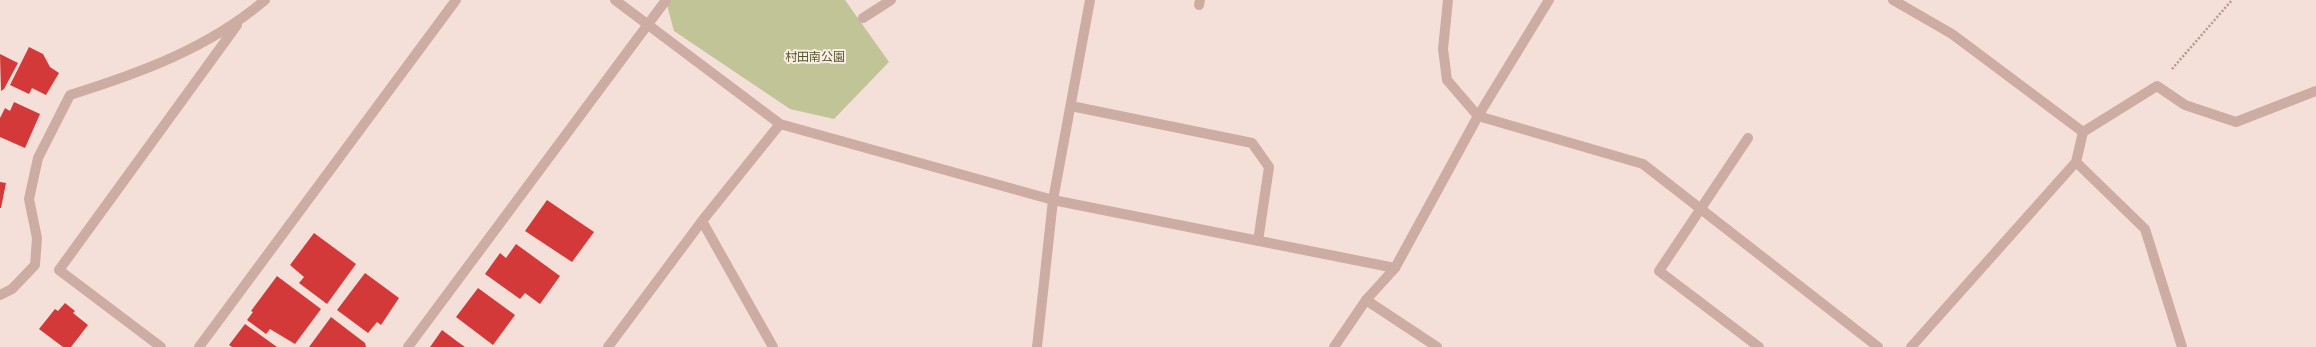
<!DOCTYPE html>
<html>
<head>
<meta charset="utf-8">
<style>
	body { margin:0 }
	canvas { display:block; background:#f4e0d8 }
</style>
</head>
<body>
<canvas width="2316" height="347"></canvas>
<script>
const g = document.querySelector('canvas').getContext('2d');
g.lineJoin = 'round';
function paint(path, color) {
  g.fillStyle = color;
  g.fill(path, 'evenodd');
}
function stroke(path, color, width, dash) {
  g.strokeStyle = color;
  g.lineWidth = width;
  g.lineCap = dash ? 'butt' : 'round';
  g.setLineDash(dash || []);
  g.stroke(path);
}
function drawText(font, color, halo, rows, align = 'center') {
  g.font = font + ' "Asap Condensed","Noto Sans JP",sans-serif';
  g.lineWidth = 4;
  g.setLineDash([]);
  g.textBaseline = 'middle';
  g.strokeStyle = halo;
  g.fillStyle = color;
  for (const [text, x, y, turn = 0] of rows) {
    g.save();
    g.translate(x, y);
    g.rotate((+turn || 0) * Math.PI / 180);
    g.textAlign = isNaN(turn) ? turn : align;
    if (halo) g.strokeText(text, 0, 0);
    g.fillText(text, 0, 0);
    g.restore();
  }
}
const green = new Path2D(`
	M671 0H845L889 62 834 119 790 109 674 31 667 5Z`);
const building = new Path2D(`
	M29 47 43 54 50 67 59 73 46 95 32 88 29 94 10 85Z
	M0 54 18 63 4 89 1 91Z
	M14 102 40 114 25 148 0 137V118L5 108 10 111Z
	M0 182 6 183 1 208H0Z
	M547 200 594 232 572 262 525 231Z
	M314 233 356 264 327 304 299 283 304 277 290 265Z
	M516 244 560 276 540 304 525 293 520 299 485 274 500 253 506 258Z
	M365 273 399 298 381 325 377 322 368 333 337 310Z
	M277 276 321 309 295 344 270 329 266 334 247 320 253 312 251 311Z
	M478 288 515 315 493 345 456 317Z
	M65 303 75 311 73 313 88 325 71 347H63L39 329 55 309 58 311Z
	M331 317 365 343 366 347H309Z
	M245 324 277 347H232L229 345Z
	M442 330 458 342 465 347H430Z`);
const path = new Path2D(`
	M2172 69 2232 0`);
const minor = new Path2D(`
	M615 0 780 124 1053 200 1395 268
	M1448 0 1443 49 1447 80 1478 116 1643 164 1878 347
	M1893 0 1952 34 2083 132
	M1199 5 1200 0
	M863 18 891 0
	M1071 106 1252 143 1269 167 1258 241
	M1748 138 1659 271 1759 347
	M2076 162 2145 229 2182 347
	M702 221 773 347
	M0 295 12 289 35 265 37 238 29 199 38 158 70 95C140 73 209 48 265 0
	M1366 300 1437 347
	M161 347 59 270 237 25
	M199 347 456 0
	M408 347 666 0
	M608 347 702 221 780 124
	M1037 347 1053 200 1090 0
	M1911 347 2076 162 2083 132 2157 86 2185 105 2236 122 2316 91`);
const tertiary = new Path2D(`
	M1334 347 1366 300 1395 268 1478 116 1549 0`);
const parkNames = [
	["村田南公園",815,57]
];
paint(green, '#c0c497');
paint(building, '#d23938');
stroke(path, '#b9968d', 2.5, [2, 2]);
stroke(minor, '#cdaca3', 10);
stroke(tertiary, '#cdaca3', 10);
drawText('12px', '#525827', '#fbece5', parkNames);
</script>
</body>
</html>
